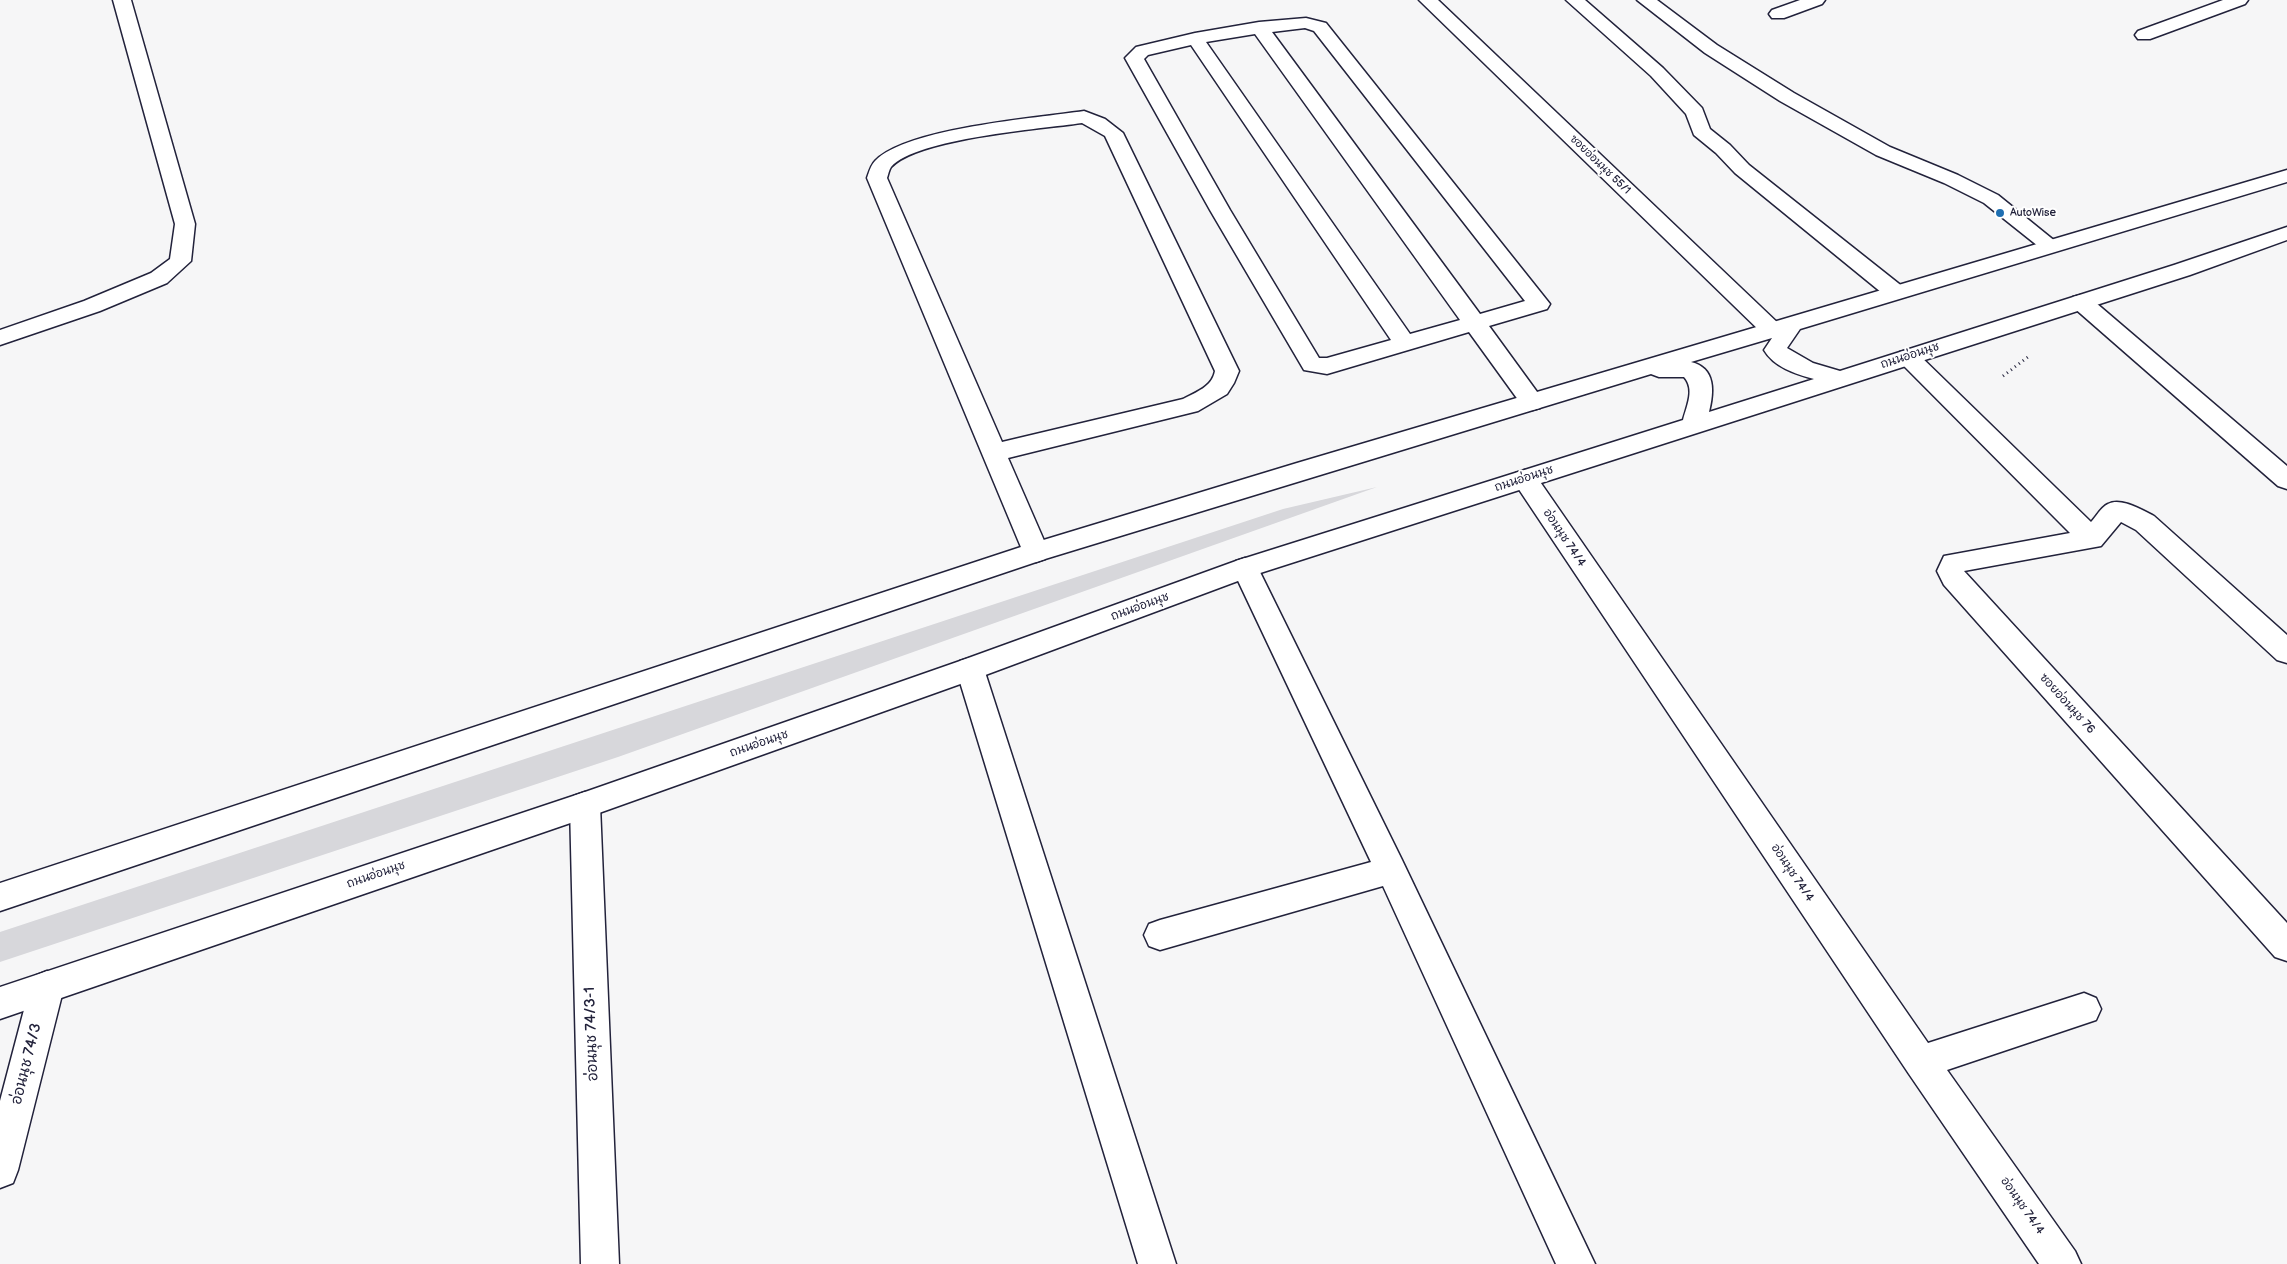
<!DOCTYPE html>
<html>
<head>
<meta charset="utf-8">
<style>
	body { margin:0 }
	canvas { display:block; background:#f6f6f7 }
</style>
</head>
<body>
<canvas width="2287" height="1264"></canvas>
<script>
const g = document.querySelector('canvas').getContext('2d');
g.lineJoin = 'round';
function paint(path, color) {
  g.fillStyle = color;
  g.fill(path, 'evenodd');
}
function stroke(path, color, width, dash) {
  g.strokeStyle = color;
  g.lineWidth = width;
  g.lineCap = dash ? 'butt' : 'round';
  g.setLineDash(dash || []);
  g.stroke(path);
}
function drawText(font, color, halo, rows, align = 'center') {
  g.font = font + ' "Balsamiq Sans","Playpen Sans Thai",sans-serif';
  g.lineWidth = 4;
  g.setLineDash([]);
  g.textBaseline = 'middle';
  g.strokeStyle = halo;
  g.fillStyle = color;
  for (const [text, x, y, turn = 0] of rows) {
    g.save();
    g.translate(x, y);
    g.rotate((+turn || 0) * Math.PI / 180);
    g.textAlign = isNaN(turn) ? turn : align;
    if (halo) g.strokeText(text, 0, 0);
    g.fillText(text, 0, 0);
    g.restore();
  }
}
const green = new Path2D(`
	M1377 487 618 757 0 962V932L1283 509Z`);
const path = new Path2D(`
	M2003 376 2028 357`);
const minor = new Path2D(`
	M113 0H131L195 224 191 261 167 283 100 311 0 345V330L84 301 151 273 170 259 175 224Z
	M1419 0H1438L1780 325 1783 330 1780 335 1772 337 1764 335Z
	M1566 0H1585L1663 68 1702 108 1710 129 1730 145 1749 165 1903 287 1906 292 1903 297 1895 299 1887 297 1735 173 1716 153 1694 135 1686 114 1651 76Z
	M1637 0H1657L1717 45 1794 93 1890 147 1958 175 1998 195 2061 246 2057 250 2050 252 2043 250 1984 203 1944 183 1876 155 1780 101 1705 53Z
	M1800 0H1825L1822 4 1784 18H1772L1769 14 1772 10Z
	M2223 0H2248L2245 4 2150 39H2138L2135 35 2138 31Z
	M1306 18 1326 23 1550 304 1547 309 1489 326 1540 396 1544 402 1540 408 1532 410 1524 408 1469 332 1327 374 1304 370 1210 210 1125 58 1136 47 1195 33 1259 22ZM1305 28 1314 31 1525 301 1480 314 1272 32ZM1255 34 1460 320 1410 334 1206 42ZM1191 45 1391 340 1327 358H1319L1230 210 1144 59 1148 55Z
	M1084 111 1105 119 1123 133 1239 371 1234 383 1227 394 1198 411 1008 458 1049 552 1045 559 1036 562 1027 559 1023 552 867 178C869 172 871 165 875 161 906 128 1037 118 1084 111ZM1082 123 1105 136 1215 371C1212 387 1196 392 1183 399L1002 442 887 178C888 175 889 170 891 167 917 138 1041 129 1082 123Z
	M2081 295 2089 297 2287 466V489L2278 486 2073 307 2070 302 2073 297Z
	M1908 350 1916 352 2091 522C2096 517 2101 507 2108 504 2121 497 2142 510 2154 516L2287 635V663L2277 660 2136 530 2121 522 2101 546 1964 571 2287 923V961L2275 957 1944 585 1937 571 1944 556 2070 533 1900 362 1897 357 1900 352Z
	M1525 470 1534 473 1928 1043 2084 993 2096 998 2101 1009 2096 1020 1947 1070 2075 1251 2081 1264H2039L1909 1074 1516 485 1513 479 1516 473Z
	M1245 558 1254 561 1258 568 1402 860 1595 1264H1556L1383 886 1160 950 1149 946 1144 935 1149 924 1160 920 1371 862 1232 568 1236 561Z
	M970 658 980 661 984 669 1176 1264H1138L956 669 960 661Z
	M585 792 596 796 600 805 619 1264H581L570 805 574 796Z
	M47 971 59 976 64 987 18 1170 13 1183 0 1188V1101L30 987 35 976Z`);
const major = new Path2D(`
	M2287 170V182L1800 329 1787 348 1813 363 1840 371 2174 265 2287 227V240L2190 275 1254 575 980 677 585 818 0 1019V987L585 792 960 661 1236 561 1683 420C1687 405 1695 389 1684 377H1659L1651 374 1045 559 0 911V883L1027 545 1297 463ZM1772 338 1764 350C1774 367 1795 374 1814 379L1709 412C1714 392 1716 368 1691 362Z`);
const markers = [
	[2000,213,5,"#1f6fb2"]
];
const farStreetnames = [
	["ซอยอ่อนนุช 55/1",1600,165,44]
];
const farPoinames = [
	["AutoWise",2010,213]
];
const streetNames = [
	["ถนนอ่อนนุช",1910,356,-18],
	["ถนนอ่อนนุช",1524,479,-18],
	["อ่อนนุช 74/4",1564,538,56],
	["ถนนอ่อนนุช",1140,607,-20],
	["ซอยอ่อนนุช 76",2067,704,48],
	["ถนนอ่อนนุช",759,744,-19],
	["อ่อนนุช 74/4",1792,873,56],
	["ถนนอ่อนนุช",376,875,-19],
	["อ่อนนุช 74/4",2022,1206,55]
];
const nearStreetnames = [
	["อ่อนนุช 74/3-1",592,1034,-92],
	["อ่อนนุช 74/3",27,1064,-76]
];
paint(green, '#d7d7db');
stroke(minor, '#22223b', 3);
stroke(major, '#22223b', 3);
stroke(path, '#22223b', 3, [1, 4]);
paint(minor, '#fff');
paint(major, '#fff');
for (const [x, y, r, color] of markers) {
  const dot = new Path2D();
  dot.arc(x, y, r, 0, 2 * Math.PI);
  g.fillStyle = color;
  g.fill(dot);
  stroke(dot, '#fff', 2);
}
drawText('11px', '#22223b', '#fff', farStreetnames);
drawText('11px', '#22223b', '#fff', farPoinames, 'left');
drawText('12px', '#22223b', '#fff', streetNames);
drawText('15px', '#22223b', '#fff', nearStreetnames);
</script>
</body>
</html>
